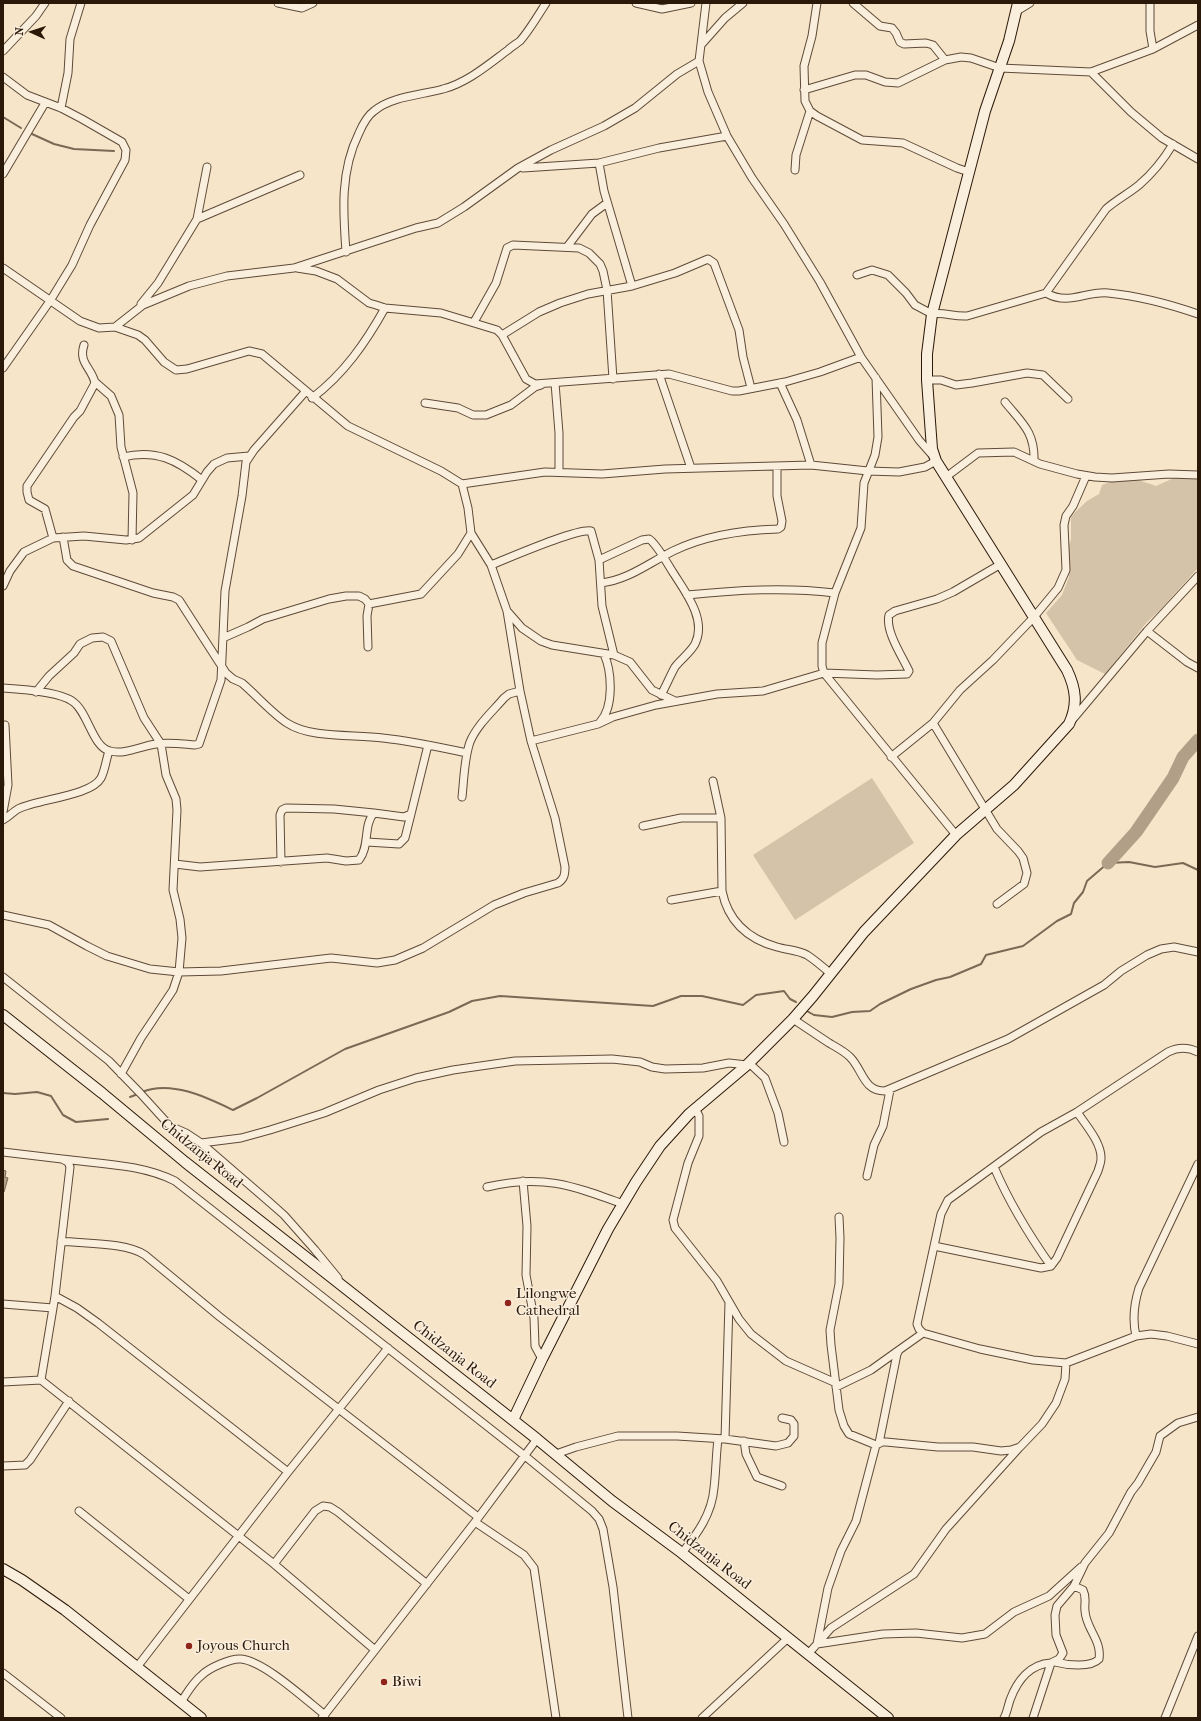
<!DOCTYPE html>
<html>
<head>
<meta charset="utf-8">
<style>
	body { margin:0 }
	#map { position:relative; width:1201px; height:1721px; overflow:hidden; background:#f7e5ca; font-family:"IM FELL French Canon",serif }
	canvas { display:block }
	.frame { position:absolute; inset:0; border:4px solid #2a1808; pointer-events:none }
	.north { position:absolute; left:12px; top:12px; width:40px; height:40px; -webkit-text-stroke:3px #faeedd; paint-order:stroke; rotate:273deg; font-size:11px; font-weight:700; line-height:16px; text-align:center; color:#2a1808 }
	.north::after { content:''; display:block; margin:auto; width:14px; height:18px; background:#2a1808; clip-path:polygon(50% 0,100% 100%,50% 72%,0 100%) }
</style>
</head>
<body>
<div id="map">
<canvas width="1201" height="1721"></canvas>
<div class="frame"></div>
<div class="north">N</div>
</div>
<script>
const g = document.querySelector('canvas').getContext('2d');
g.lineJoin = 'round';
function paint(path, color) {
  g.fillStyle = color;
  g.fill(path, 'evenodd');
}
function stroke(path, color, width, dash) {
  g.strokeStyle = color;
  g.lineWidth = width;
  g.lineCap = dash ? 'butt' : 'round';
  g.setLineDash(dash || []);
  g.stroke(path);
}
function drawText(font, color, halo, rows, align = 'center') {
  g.font = font + ' "IM FELL French Canon",serif';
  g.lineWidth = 3;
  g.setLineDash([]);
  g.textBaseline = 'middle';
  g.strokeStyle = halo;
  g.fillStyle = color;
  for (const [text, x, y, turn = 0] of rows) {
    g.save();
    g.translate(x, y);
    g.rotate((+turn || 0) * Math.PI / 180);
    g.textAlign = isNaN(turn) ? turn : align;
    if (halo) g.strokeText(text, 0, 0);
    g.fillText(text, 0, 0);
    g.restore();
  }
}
const green = new Path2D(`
	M1198 477V568L1160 610 1147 622 1105 674 1077 660 1046 613 1062 595 1069 577 1067 549 1071 540V516L1087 501 1099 494 1102 485C1126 476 1131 477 1156 486L1174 478Z
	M872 778 914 843 795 920 753 855Z`);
const water = new Path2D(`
	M3 1170 6 1171 5 1177 8 1178 4 1192H3Z`);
const stream = new Path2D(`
	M3 117 21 128
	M32 134 54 144 74 149 114 151
	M805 1010 814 1015 832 1017 852 1012 870 1011 880 1004 911 989 936 980 950 977 981 964 986 955 1023 946 1057 921 1071 914 1074 903 1083 892 1087 881 1108 863 1129 862 1155 867 1183 863 1198 870
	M142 1092C171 1080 206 1097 233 1110L257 1098 345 1049 449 1012 472 1001 500 996 653 1006 681 996H702L743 1005 756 995 784 991 790 999 796 1002
	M3 1093 15 1094 37 1092 51 1096 63 1115 76 1122 108 1119
	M130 1097 138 1094`);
const river = new Path2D(`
	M1108 863 1136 832 1173 778 1183 757 1198 740`);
const street = new Path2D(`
	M278 3 302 8 313 3
	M636 3 662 9 691 3
	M706 3 699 61 708 92 727 136 752 178 784 224 820 282 861 357 919 440 933 456
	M817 3 812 36 804 66 805 101 810 111 817 116 862 140 903 143 957 168 969 172
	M853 3 880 26 892 28 896 33 900 42 904 44 926 43 933 45 945 60
	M1150 3V31L1153 49
	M1017 11 1030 3
	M701 45 725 18 743 3
	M3 51 36 16 45 3
	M1091 72 1131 112 1162 138 1198 159
	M3 77 27 95 61 108 82 119 122 142 126 150 125 160 90 225 72 265 50 301 3 368
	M804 90 855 75H866L885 82 898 83 945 60 961 57 971 58 1000 68 1091 72 1153 49 1198 25
	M61 108 68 73 70 39 81 3
	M599 163 604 191 632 286
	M523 168 599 163 659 148 727 136
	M795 170 796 155 810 111
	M3 174 45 103
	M197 219 300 175
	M567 247 592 214 607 203
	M346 252C343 212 340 171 359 133 362 126 367 116 374 111 392 96 422 95 443 89 467 83 489 64 508 50 511 47 516 44 520 41 529 31 539 14 546 3
	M3 268 80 321 99 328 115 327 143 305 189 286 227 276 294 268 416 228 438 223 464 207 518 168 551 150 604 126 635 108 677 74 699 61
	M297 268 316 271 337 279 369 303 376 305 385 308 441 313 497 330 502 335 526 379 535 384 669 374 732 391H739L785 382 820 372 861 357
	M857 275 872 270 888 275 906 293 915 305 932 314C944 312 954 317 967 316L1046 293C1069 306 1085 291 1108 293 1139 296 1169 304 1198 314
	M1046 293 1106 209C1116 200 1128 194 1139 185 1153 173 1164 159 1173 144
	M141 304 158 283 197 219 207 167
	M474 322 496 283 507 248 513 245 579 248 589 253 600 264 603 271 607 290 613 379
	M502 335 539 312 560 303 588 294 632 286 675 273 708 259 714 263 739 330 743 357 751 388
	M659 374 691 468
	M876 378 878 437 875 455 864 483 861 528 835 593 822 643V666L824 673 956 835
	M927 380H941L956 385 972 383 1027 373 1043 375 1068 399
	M95 382 111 396 119 415 121 447 133 493 132 540
	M555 383 559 433V472
	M780 383 797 420 811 465
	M312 398C344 374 366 342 385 308
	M1005 402C1022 423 1035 432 1034 461
	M425 403 458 408 473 415H486L511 405 535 387 541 385
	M123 457C156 449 177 460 202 480
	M946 477 978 453 1014 452 1040 464 1077 474 1095 477 1112 478 1169 474 1198 475
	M462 484 545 472 602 474 665 469 811 465 868 471 899 472 925 467 936 461
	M63 537 67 560 73 566 153 593 173 597 179 600 226 673 233 679 242 683C256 695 273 714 287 723 311 739 355 734 383 738 411 741 439 747 467 753
	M53 538 45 509 29 500 27 492V486L74 417 80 411 95 383C92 368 78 363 84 345
	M599 560 642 540 649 539C657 544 668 565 674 574 686 593 707 620 695 644 690 653 681 659 675 667 670 676 666 686 661 695
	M491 565C509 558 577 528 591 531L599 560 602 606 614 655
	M601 583C628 580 649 563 673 551 706 535 743 530 778 529L781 527 782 521 777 496V466
	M3 586 10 571 24 552 53 538 84 536 126 540 139 538 193 495 207 472 214 464 227 458 249 456
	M687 595C737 590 786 587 835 593
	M369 604 421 594 458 554 471 533
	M508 612 522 628 541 641 552 645 614 655 630 662 652 690 675 701
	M1147 631 1187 662 1198 668
	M223 638 248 627 263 619 329 599 346 596H359L365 599 369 604 367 616 368 647
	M3 688C20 689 59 692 72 701 88 711 92 747 110 751 125 755 141 746 156 744 169 742 182 744 195 745L199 744 221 680 225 591 242 496 246 462 254 450 306 391
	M36 692 49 676 74 653 80 644 92 638 103 637 111 641 144 718 161 744 166 775 176 799 177 810 173 890 180 919 182 938 179 972 173 990 141 1038 121 1074
	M1073 719 1147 631 1198 576
	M600 722C614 707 612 672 604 654
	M933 723 997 829 1018 851 1023 858 1027 873 1024 884 997 904
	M531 741 598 724 613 717 656 705 717 694 763 691 824 673 877 675 907 674 909 671C902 656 885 631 889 615L895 611 937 599 953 592 1001 564
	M891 757 933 723 960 690 993 660 1034 617 1058 588 1066 570 1064 525 1066 516 1073 506 1086 476
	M713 781 721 818 722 891C728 921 748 939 777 947 787 950 798 950 807 955 815 960 823 967 831 974
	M462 797C464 780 464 759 470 742 477 725 493 711 504 698L509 694 520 691
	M3 812 8 785 5 725
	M3 820C8 817 13 812 18 809 38 799 91 796 101 778 105 770 106 760 109 751
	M643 826 681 818H721
	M367 842 399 844 405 838 411 814
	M281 862 280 815 282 810 286 808 334 809 374 813
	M175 864 200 867 327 858 346 861 359 860C370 846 363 825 374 813L404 817 411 814 428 745
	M671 900 722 891
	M3 915 49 925 87 946 107 956 150 969 179 972 221 971 331 958 377 963 395 960 423 948 494 905 524 893 558 883C564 879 565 875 565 867L555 818 531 741 520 691 507 611 491 565 471 533 468 508 462 484 441 471 348 426 262 354 249 351 187 369 176 370 164 362 145 340 138 335 115 327
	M3 977 109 1061 140 1093 170 1126 186 1133 201 1143 267 1200 284 1215 315 1250 338 1278
	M793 1019C805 1027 817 1035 829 1043 836 1047 844 1051 850 1057 863 1070 863 1091 885 1091L1008 1039 1104 985 1121 971 1147 955 1161 949 1174 947 1198 952
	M1198 1052C1188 1047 1178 1047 1168 1052L1077 1112 1041 1132 948 1200 941 1214 917 1324 919 1329 923 1333 980 1349 1033 1360 1066 1363 1136 1336 1151 1334 1167 1336 1198 1344
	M749 1063 765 1078 778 1113 784 1142
	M695 1108 699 1116V1136L688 1163 673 1220 675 1228 717 1281 739 1319 751 1334 786 1361 836 1383
	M201 1143 241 1138 270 1130 324 1113 379 1090 416 1078 453 1070 515 1061 612 1059 640 1062 652 1067 665 1069 703 1068 729 1063 747 1065
	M3 1152 62 1159 68 1162 70 1167 55 1296 41 1380
	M62 1159C100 1164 141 1164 175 1181L525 1456 592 1511 599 1519 603 1529 613 1587 628 1718
	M994 1167C1009 1202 1029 1235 1051 1266
	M867 1176 874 1145 883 1126 890 1090
	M523 1181 527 1226 526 1275 534 1318 535 1346 542 1359
	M487 1187C542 1174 571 1185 623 1204
	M839 1217 840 1238 839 1284 830 1330 831 1345 839 1410 844 1426 849 1434 876 1445
	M61 1241C84 1244 125 1242 145 1255L220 1317 478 1517
	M934 1246 1041 1268 1051 1266 1057 1258 1098 1171C1099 1167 1101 1163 1101 1159 1102 1143 1085 1124 1077 1112
	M55 1296 77 1308 98 1323 288 1472
	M3 1304 53 1308
	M1136 1336C1132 1319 1134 1304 1139 1288L1198 1164
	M3 1382 41 1380 274 1564 375 1650
	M836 1387 871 1370 899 1350
	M725 1439 729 1302
	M744 1441 746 1454 757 1477 782 1486
	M879 1443 897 1354 899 1350 923 1333
	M556 1454 576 1447 618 1436H677L725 1439 776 1446 788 1443 794 1436V1424L791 1420 782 1418
	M3 1466 25 1465 30 1460 69 1401
	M79 1511 189 1599
	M475 1522 524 1555 534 1568 556 1718
	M682 1553C697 1534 712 1514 714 1488 716 1472 716 1455 718 1439
	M274 1564 315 1511 323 1506 330 1507 338 1512 427 1584
	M817 1644 883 1634 916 1633 962 1638 985 1634 1014 1612 1049 1596 1081 1567
	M817 1644 831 1628 914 1574 946 1529 1019 1448
	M808 1654 817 1644 828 1588 841 1551 856 1521 876 1445 882 1442H886L938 1447H973L1001 1451 1011 1450 1020 1447 1042 1424 1056 1403 1065 1379 1066 1363
	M1055 1662C1066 1665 1091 1668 1099 1659 1102 1640 1086 1629 1085 1611 1084 1603 1087 1598 1083 1590L1074 1586
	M137 1667 288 1472 388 1348
	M3 1673 61 1718
	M181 1702C187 1693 193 1682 202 1675 209 1668 231 1658 241 1659 264 1661 306 1700 325 1715
	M322 1718 475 1522 537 1439
	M702 1718 788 1638
	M1004 1718C1007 1713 1008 1706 1010 1700 1017 1681 1030 1664 1051 1663
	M1033 1718 1051 1663 1059 1659 1063 1653 1056 1635 1055 1615 1057 1606 1074 1586 1085 1563 1109 1533 1131 1492 1138 1483 1156 1452 1160 1436 1178 1423 1198 1417
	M1165 1718 1198 1636`);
const secondary = new Path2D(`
	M3 1015 102 1093 185 1162 537 1439 612 1501 682 1553 888 1718
	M513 1420 542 1359 608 1229 636 1182 660 1146 689 1114 747 1065 793 1019 813 996 864 932 956 835 1014 785 1069 724C1078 705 1076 689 1067 670L936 461 932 449 927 380V354L932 314 985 111 1009 41 1018 3
	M3 1569 22 1580 65 1610 201 1718`);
const markers = [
	[508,1303,4,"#8f2418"],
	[189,1646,4,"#8f2418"],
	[384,1682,4,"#8f2418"]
];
const streetNames = [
	["Chidzanja Road",201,1154,39],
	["Chidzanja Road",454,1355,38],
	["Chidzanja Road",709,1556,38]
];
const poiNames = [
	["Lilongwe",516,1294],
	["Cathedral",516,1311],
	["Joyous Church",197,1646],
	["Biwi",392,1682]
];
paint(green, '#d4c2a9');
paint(water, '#b19f88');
stroke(water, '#7b6955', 1);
stroke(stream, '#7b6955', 2);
stroke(river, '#b19f88', 13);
stroke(street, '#5d4b38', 9);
stroke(secondary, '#2a1808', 12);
stroke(street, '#faeedd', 7);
stroke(secondary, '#faeedd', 10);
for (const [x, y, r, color] of markers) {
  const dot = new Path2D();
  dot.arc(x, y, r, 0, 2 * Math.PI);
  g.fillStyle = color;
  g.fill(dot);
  stroke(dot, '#faeedd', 1.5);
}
drawText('15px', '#2a1808', '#faeedd', streetNames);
drawText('15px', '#2a1808', '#faeedd', poiNames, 'left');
</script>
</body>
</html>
